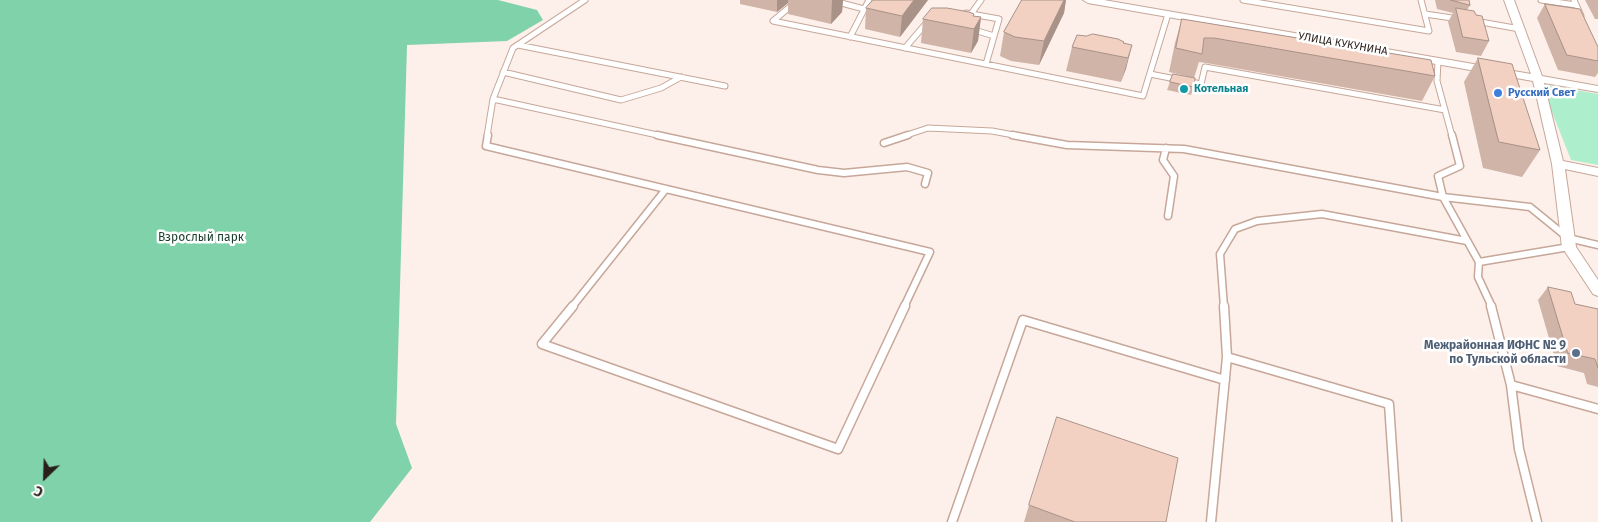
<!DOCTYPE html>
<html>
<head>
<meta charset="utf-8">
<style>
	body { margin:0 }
	#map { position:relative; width:1598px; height:522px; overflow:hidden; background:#fdf0ea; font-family:"Fira Sans",sans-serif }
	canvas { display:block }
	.north { position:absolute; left:20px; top:452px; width:50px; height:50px; -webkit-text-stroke:4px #fff; paint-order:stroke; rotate:204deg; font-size:14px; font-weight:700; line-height:20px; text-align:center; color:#291e19 }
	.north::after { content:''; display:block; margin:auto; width:18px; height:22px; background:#291e19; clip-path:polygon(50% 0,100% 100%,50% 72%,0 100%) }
</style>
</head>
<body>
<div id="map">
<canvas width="1598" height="522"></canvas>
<div class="north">С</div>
</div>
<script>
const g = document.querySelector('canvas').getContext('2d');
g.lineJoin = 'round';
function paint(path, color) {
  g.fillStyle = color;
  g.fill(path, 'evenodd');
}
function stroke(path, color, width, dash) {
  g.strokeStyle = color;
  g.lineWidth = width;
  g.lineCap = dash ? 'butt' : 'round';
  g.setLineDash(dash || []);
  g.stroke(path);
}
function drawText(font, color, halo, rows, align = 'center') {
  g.font = font + ' "Fira Sans",sans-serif';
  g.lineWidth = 5;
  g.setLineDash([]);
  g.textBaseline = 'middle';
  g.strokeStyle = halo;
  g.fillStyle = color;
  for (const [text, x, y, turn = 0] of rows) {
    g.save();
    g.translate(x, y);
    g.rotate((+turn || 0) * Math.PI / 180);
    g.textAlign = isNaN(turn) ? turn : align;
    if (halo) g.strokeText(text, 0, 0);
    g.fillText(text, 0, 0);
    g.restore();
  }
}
const green = new Path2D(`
	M1541 84 1598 94V165L1571 160Z`);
const forest = new Path2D(`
	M0 0H498L537 10 543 20 507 41 407 45 396 424 412 468 370 522H0Z`);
const serviceFar2 = new Path2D(`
	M798 0 773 21 1143 96 1168 14
	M830 0 864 9
	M1243 0 1429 31 1421 0
	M1541 0 1576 5
	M1574 0 1581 16
	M966 13 999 19 986 64
	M971 14 981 0
	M1425 14 1459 19
	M1475 21 1520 29
	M971 29 994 36
	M850 37 869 0
	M518 45 725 86
	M905 48 929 20
	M1438 61 1437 81 1452 136
	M503 72 621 100 661 88 681 77
	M1150 74 1201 84 1205 67 1445 110
	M493 99 662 136
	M487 136 493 99 513 48 585 0
	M904 136 928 128 992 131 1019 136`);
const serviceFar1 = new Path2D(`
	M488 135 486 146 930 252 904 307
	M657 135 818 170 844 173 907 167 928 173 925 184
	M1012 135 1067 145 1184 149 1443 197 1479 262 1569 247
	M1452 135 1460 166 1438 176 1443 197 1530 207 1568 238 1598 245
	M884 143 908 135
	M1166 148 1163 160 1174 176 1168 216
	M1479 262 1478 277 1492 307
	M572 307 666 189
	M1224 307 1220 254 1235 229 1257 221 1322 214 1467 241`);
const service = new Path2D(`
	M573 306 542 344 838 449 905 306
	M1491 306 1511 385 1598 409
	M1227 357 1389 404 1397 522
	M1511 385 1519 449 1537 522
	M952 522 1023 320 1225 380
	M1211 522 1227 357 1224 306`);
const minor = new Path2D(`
	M1083 0H1104L1531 74 1504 0H1514L1542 76 1598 86V92L1544 83 1563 161 1598 168V176L1565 169 1576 247 1598 280V296L1593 294 1562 247 1552 164 1533 81 1088 3Z`);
const wall = new Path2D(`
	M740 0H843L842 12 831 24 788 14V3L777 12 740 4Z
	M928 0 900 37 865 29 866 8Z
	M1022 0H1066L1064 13 1039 65 1011 61 1000 56 1004 32Z
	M1435 0H1469L1470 5 1467 10 1476 15 1489 41 1481 56 1456 52 1448 22 1453 13 1437 9Z
	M1585 0H1598V19H1595Z
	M1545 4 1598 47V73L1595 77 1558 70 1537 18Z
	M974 16 981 17 978 41 971 53 921 43 923 19Z
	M1182 19 1435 76 1422 101 1206 63 1199 62 1194 78 1169 72 1175 43Z
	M1132 45 1121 82 1066 71 1072 47Z
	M1478 58 1540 150 1522 177 1483 168 1464 82Z
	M1173 74 1194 87 1191 95 1167 90Z
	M1548 287 1575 304 1598 309V387L1587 384 1584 373 1557 366 1538 300Z
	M1029 505 1166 522H1024Z`);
const shadedWall = new Path2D(`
	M777 0H788V3L777 12Z
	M832 0H843L842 12 831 24Z
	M914 0H928L900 37 902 16Z
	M1064 0H1066L1064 13 1039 65 1044 41Z
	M981 17 978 41 971 53 974 29Z
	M1132 45 1126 69 1121 82 1128 58Z`);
const building = new Path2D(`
	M873 0H914L902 16 866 8Z
	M1022 0H1064L1044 41 1015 37 1004 32Z
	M1451 0H1469L1470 5Z
	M1545 4 1580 9 1598 47V61L1567 55Z
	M932 8H947L969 12 974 14 973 16 981 17 974 29 923 19Z
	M1456 8 1474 11 1476 15 1482 16 1489 41 1463 37Z
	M1182 19 1431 60 1435 76 1214 38H1204L1202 54 1176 48Z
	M1093 34 1118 39 1124 42 1123 43 1132 45 1128 58 1072 47 1077 35 1086 36Z
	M1478 58 1512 64 1540 150 1499 142Z
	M1173 74 1195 78 1194 87 1170 82Z
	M1548 287 1571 292 1575 304 1598 309V368L1595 359 1568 353Z
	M1057 417 1178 458 1166 522H1075L1029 505Z`);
const markers = [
	[1184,89,5,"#0f9aa8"],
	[1498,93,5,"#3f7fe0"],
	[1576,353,5,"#5c6f8a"]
];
const farStreetnames = [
	["УЛИЦА КУКУНИНА",1343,44,10]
];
const farCulturenames = [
	["Котельная",1194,89]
];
const farShopnames = [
	["Русский Свет",1508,93]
];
const parkNames = [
	["Взрослый парк",201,238]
];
const serviceNames = [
	["Межрайонная ИФНС № 9",1566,346],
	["по Тульской области",1566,360]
];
paint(green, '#adefcc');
paint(forest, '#7fd2a9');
stroke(serviceFar2, '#c6a799', 7);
stroke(serviceFar1, '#c6a799', 9);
stroke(service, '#c6a799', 11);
stroke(minor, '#c6a799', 2);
stroke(serviceFar2, '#fff', 5);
stroke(serviceFar1, '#fff', 6);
stroke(service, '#fff', 8);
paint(minor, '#fff');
paint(wall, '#d0b4a8');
paint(shadedWall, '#a99288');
paint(building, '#f2d1c3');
stroke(building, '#a99288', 1);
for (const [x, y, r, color] of markers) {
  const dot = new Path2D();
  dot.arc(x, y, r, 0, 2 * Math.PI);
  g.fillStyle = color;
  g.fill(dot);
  stroke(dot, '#fff', 2);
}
drawText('11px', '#291e19', '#fff', farStreetnames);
drawText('bold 11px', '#0d838f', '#fff', farCulturenames, 'left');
drawText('bold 11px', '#366cbe', '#fff', farShopnames, 'left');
drawText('12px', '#1b3f2e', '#fff', parkNames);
drawText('bold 12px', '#4e5e75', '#fff', serviceNames, 'right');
</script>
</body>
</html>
